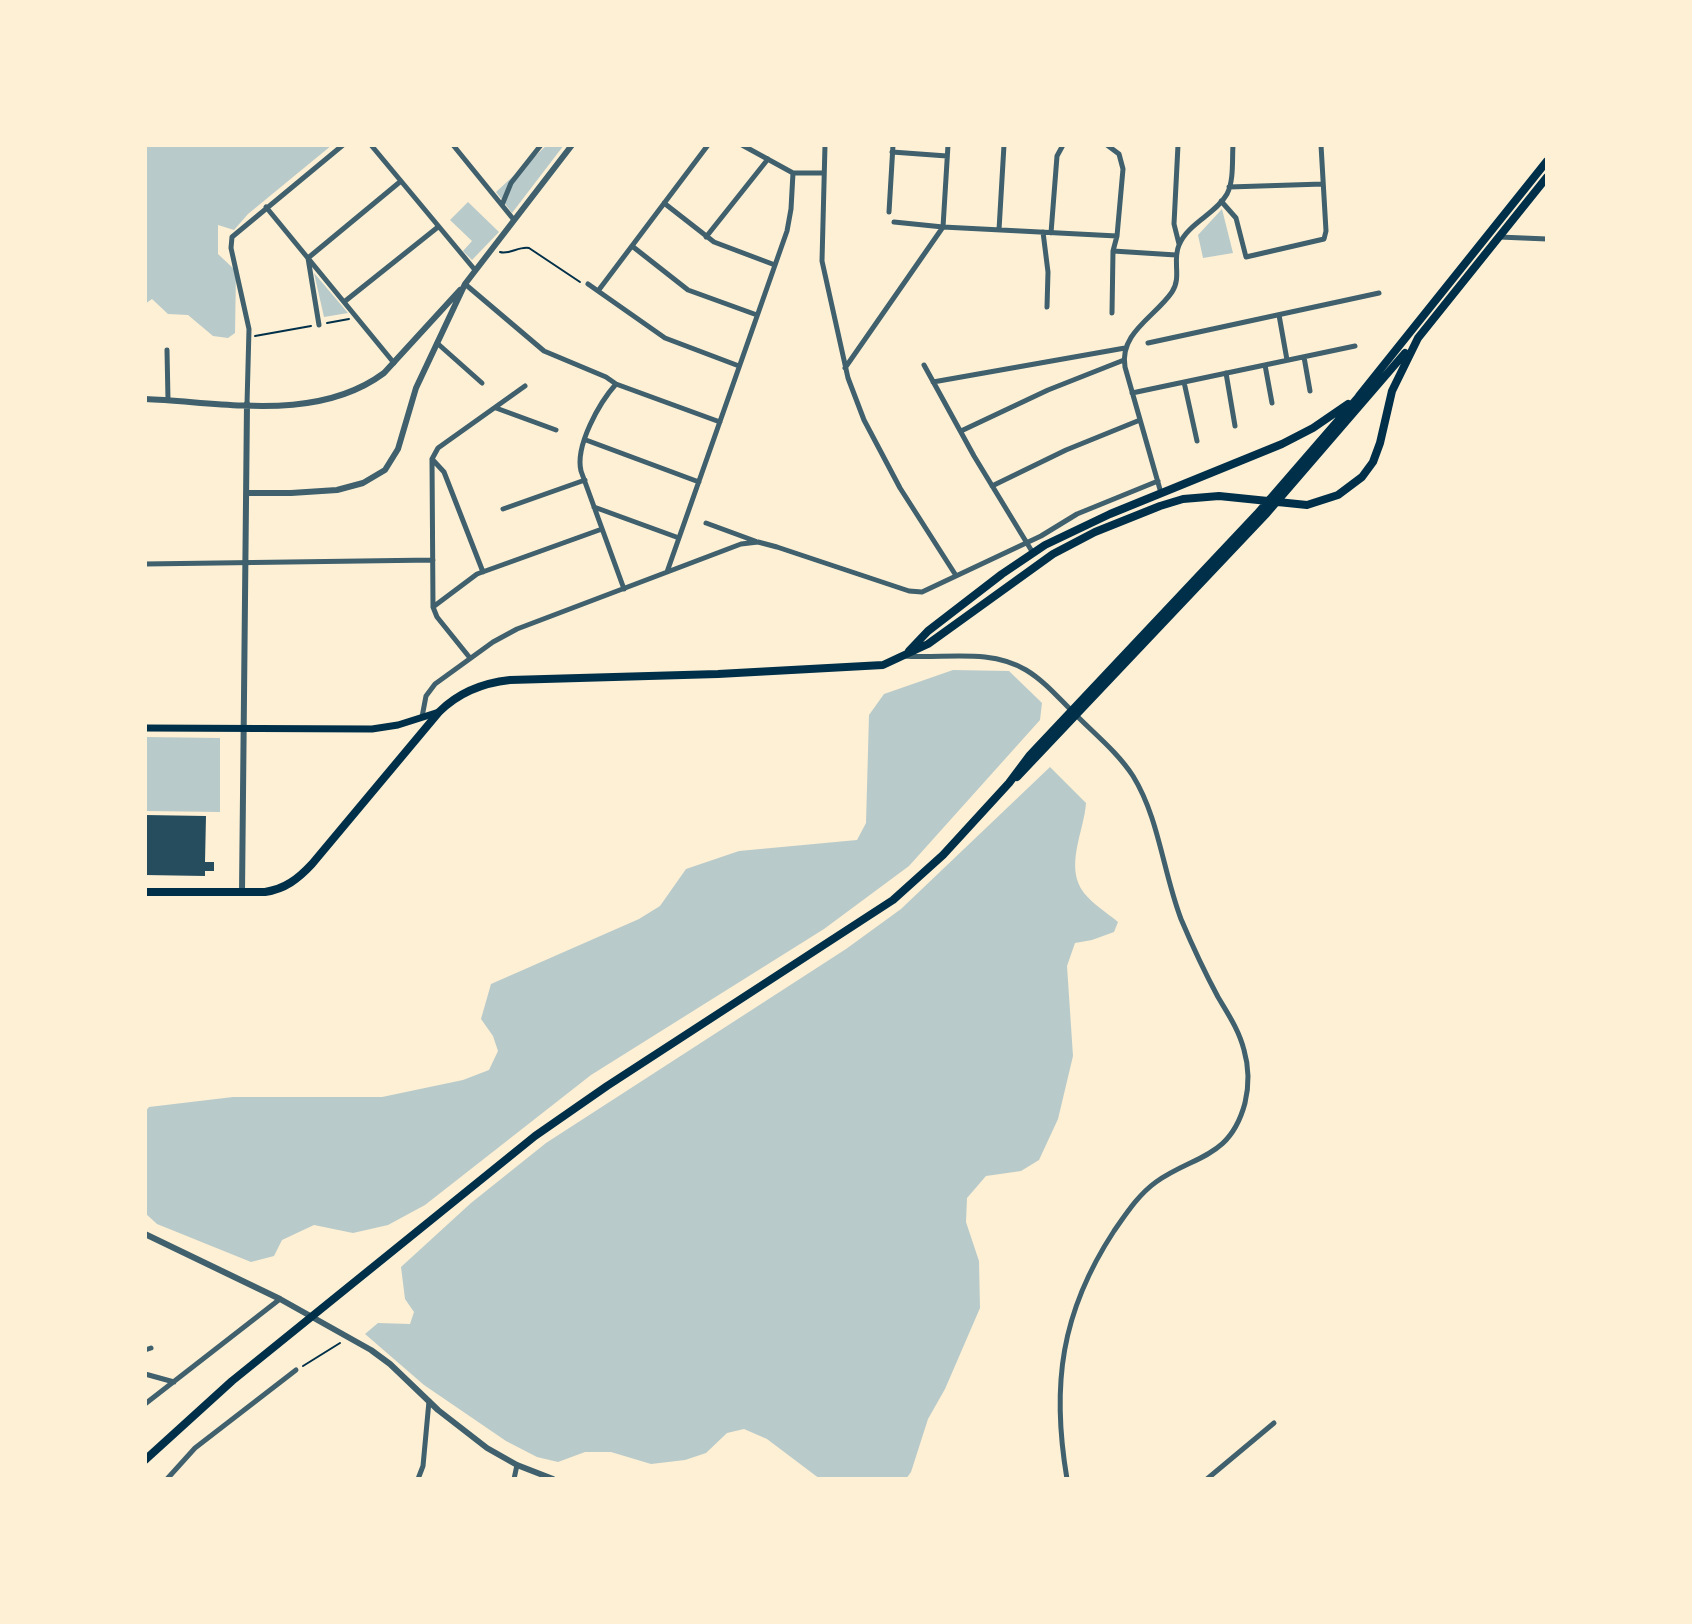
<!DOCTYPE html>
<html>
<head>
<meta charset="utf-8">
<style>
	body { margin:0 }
	#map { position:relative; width:1692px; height:1624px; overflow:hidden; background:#fdf0d5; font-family:"IBM Plex Sans",sans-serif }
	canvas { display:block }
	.frame { position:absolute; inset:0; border:147px solid #fdf0d5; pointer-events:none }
</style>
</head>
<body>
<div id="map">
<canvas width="1692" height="1624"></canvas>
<div class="frame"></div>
</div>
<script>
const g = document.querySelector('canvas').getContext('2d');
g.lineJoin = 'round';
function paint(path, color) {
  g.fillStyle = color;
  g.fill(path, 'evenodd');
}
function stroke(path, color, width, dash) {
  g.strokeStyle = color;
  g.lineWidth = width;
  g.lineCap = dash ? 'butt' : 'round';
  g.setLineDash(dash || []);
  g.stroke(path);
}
const green = new Path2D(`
	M145 145H332L248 214 234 230 218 225V254L236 271 235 333 228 338 213 336 188 315 168 314 152 299 145 304Z
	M547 145H564L512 213 496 192Z
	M468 202 499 232 472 260 463 251 472 241 450 220Z
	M1222 209 1233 253 1203 258 1198 235Z
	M314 273 348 313 324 317Z
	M953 670 1009 671 1042 703 1040 720 909 866 824 929 591 1075 425 1205 388 1225 353 1233 314 1225 282 1240 274 1256 251 1262 157 1224 145 1213V1112L149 1107 233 1097H382L463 1080 489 1070 498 1051 493 1036 481 1019 491 984 639 919 660 906 686 869 739 851 857 840 866 823 869 715 884 694Z
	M145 737 220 738V812L145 811Z
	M1050 767 1086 803C1084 832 1064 867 1084 893 1093 904 1107 913 1118 922L1114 932 1092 940 1075 943 1067 966 1073 1056 1058 1119 1039 1160 1021 1171 986 1176 967 1198 966 1222 979 1261 980 1308 945 1389 928 1419 911 1472 906 1479H820L767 1439 744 1429 727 1433 706 1453 685 1460 651 1464 611 1452H585L558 1462 537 1457 506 1441 424 1385 365 1334 378 1323 410 1324 414 1312 405 1299 401 1267 471 1203 546 1143 846 949 901 909Z`);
const building = new Path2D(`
	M145 815 206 816 205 862H214V871H205V876L145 875Z`);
const path = new Path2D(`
	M500 252C509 255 519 246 529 248L580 282
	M327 323 349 319
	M255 336 311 326
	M303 1366 340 1343`);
const minor = new Path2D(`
	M371 145 475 270
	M453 145 514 220
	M742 145 793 173H824
	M825 145 822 261 848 378 864 420 900 488 955 574
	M1107 145 1119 154 1123 169 1117 236 1113 251 1112 313
	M1178 145 1174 224 1179 244
	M892 152 947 156
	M1229 187 1323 184
	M1221 201 1236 218 1246 257 1324 239 1326 231 1321 145
	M664 203 714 242 775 265
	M502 205 511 183 541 145
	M266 207 394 363
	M889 212 893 145
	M894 222 943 227 1117 236
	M943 227 948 145
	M999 230 1004 145
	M1043 232 1048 272 1047 307
	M1051 233 1057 156 1063 145
	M706 237 768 159
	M1499 237 1547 239
	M632 246 688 290 757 315
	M1113 251 1176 255
	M465 284 544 351 606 377 616 384 720 422
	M588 284 665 338 739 366
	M598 291 708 145
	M344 302 438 227
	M1279 315 1287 360
	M319 325 308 258 401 181
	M437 343 482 383
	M1148 343 1379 293
	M167 350 168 400
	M1304 357 1310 391
	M924 365 974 456 1033 553
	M1265 365 1272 403
	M845 368 943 227
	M1226 373 1235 426
	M933 382 1125 348
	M1184 382 1197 441
	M616 384C599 403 575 446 581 471L624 589
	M1132 393 1355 346
	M247 404 249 329 231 248 232 237 343 145
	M496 408 556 430
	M961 431 1048 390 1124 360
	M586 440 699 482
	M432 459 444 472 483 572
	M992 486 1066 450 1140 420
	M1161 493 1125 367C1119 333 1155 317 1172 292 1182 277 1172 261 1179 245 1188 223 1216 214 1227 194 1234 181 1232 160 1233 145
	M594 507 679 538
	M503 509 585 480
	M706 523 755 541
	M145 564 433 560
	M667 572 787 231 791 209 793 173
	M433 607 477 574 602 529
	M904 656C945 659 989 648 1026 670 1046 682 1061 701 1078 717 1097 736 1118 753 1133 776 1159 818 1163 872 1181 919 1192 945 1204 971 1218 997 1228 1014 1239 1030 1244 1050 1249 1067 1249 1086 1245 1103 1230 1159 1194 1155 1156 1182 1138 1195 1126 1214 1114 1231 1061 1312 1051 1385 1067 1479
	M470 658 437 617 433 607 432 459 438 448 525 386
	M422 717 426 696 435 684 493 642 517 629 741 544 758 542 777 547 909 591 922 592 1041 536 1077 514 1158 481
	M145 1350 151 1348
	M145 1374 174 1382
	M145 1404 280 1299
	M167 1479 195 1448 296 1370
	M418 1479 423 1466 429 1401
	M514 1479 517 1465
	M1207 1479 1274 1423`);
const tertiary = new Path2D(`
	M145 399C223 402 317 423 384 373L460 290
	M247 493H291L337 490 363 483 385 470 398 449 416 388 465 284 572 145
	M242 891 247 404
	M145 1234 280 1299 371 1350 390 1364 438 1410 487 1448 517 1465 553 1479`);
const secondary = new Path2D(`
	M145 728 372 729 398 725 439 712`);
const primary = new Path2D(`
	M1359 396 1547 161
	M909 651 928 631 1002 574 1045 545 1110 514 1282 444 1313 428 1348 404
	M1017 777 1267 513 1405 353
	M145 892H265C285 889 298 879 312 864L439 712C459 692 482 683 510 680L718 674 883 665 928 644 1053 554 1095 532 1160 506 1183 499 1219 496 1307 505 1338 495 1362 477 1373 462 1380 443 1392 391 1418 338 1547 177
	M145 1460 232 1381 535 1136 607 1086 893 900 943 855 1009 783 1030 755 1257 514 1361 394`);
paint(green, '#b9caca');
paint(building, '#264d5e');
stroke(path, '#003049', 2);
stroke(minor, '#3f606c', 5);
stroke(tertiary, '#3f606c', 6);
stroke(secondary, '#003049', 7);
stroke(primary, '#003049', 8);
</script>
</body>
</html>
